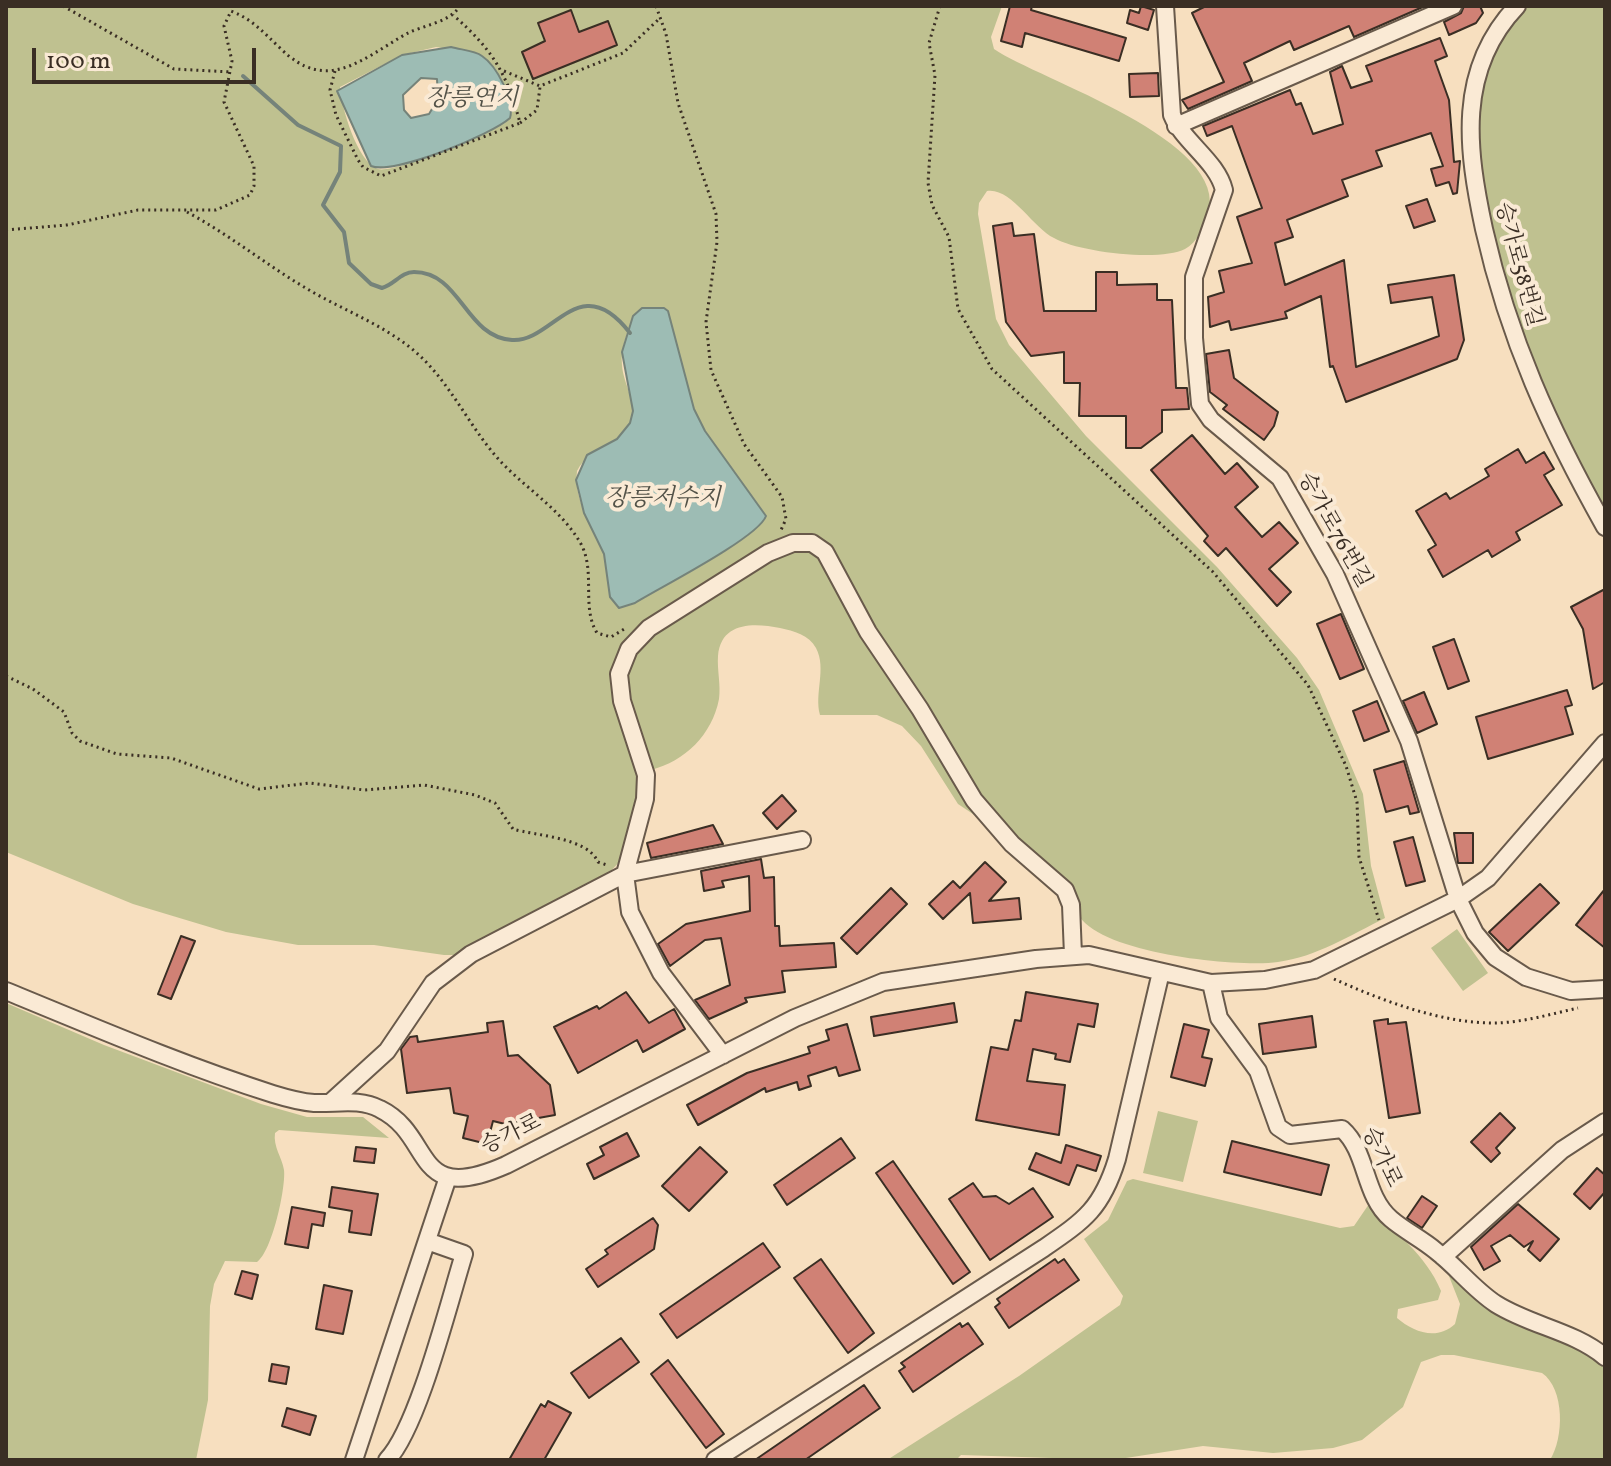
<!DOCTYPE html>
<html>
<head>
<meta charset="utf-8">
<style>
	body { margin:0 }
	#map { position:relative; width:1611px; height:1466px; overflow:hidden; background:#f7dfbf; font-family:Vollkorn,serif }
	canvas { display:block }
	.frame { position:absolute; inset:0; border:8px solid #3a2e24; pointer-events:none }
	.scale { position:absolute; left:32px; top:48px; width:224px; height:36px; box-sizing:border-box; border:4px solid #3a2e24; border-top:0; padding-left:10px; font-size:24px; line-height:28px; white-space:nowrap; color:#3a2e24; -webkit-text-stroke:6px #faead5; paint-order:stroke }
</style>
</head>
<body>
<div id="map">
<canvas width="1611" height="1466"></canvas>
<div class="frame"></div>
<div class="scale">100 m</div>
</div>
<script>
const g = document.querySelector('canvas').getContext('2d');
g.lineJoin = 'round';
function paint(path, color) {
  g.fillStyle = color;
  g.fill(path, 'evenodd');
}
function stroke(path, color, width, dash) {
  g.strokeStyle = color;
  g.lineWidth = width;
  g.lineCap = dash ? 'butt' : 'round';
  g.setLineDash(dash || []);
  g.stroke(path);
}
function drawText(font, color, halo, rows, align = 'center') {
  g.font = font + ' Vollkorn,"Noto Serif KR",serif';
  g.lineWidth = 8;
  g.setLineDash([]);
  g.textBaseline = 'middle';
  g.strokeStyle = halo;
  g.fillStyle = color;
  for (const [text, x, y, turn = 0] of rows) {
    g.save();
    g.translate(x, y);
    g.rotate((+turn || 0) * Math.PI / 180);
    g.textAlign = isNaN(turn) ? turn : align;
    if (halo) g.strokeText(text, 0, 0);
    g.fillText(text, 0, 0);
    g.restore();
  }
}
const green = new Path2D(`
	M6 6H1002L991 37 994 49C1039 80 1232 140 1208 215 1204 227 1197 243 1185 249 1160 262 1078 252 1054 238 1033 228 1011 187 987 191L979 203 978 214 996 319 1009 345 1086 436 1217 567 1297 658 1319 690 1363 794 1371 866 1385 918C1351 935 1316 957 1278 962 1239 968 1082 953 1075 906L982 820 958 804 921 746 902 726 877 715H820C814 693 827 669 816 648 809 635 794 631 780 628 755 623 721 621 718 656 717 670 721 685 719 699 712 735 685 761 651 770L624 857 607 875 457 955H444L374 945H298L226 932 133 904 6 852ZM436 47 471 52 512 112 510 118C495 131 395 174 378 169 357 162 341 106 340 87L402 55ZM664 308 668 311 694 409 705 431 766 516C758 538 659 589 635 603L619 607C605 586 612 576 604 554 594 526 573 502 577 471 590 445 622 446 631 421 637 402 623 383 622 365 620 349 628 331 633 316Z
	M1528 6H1605V510C1552 411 1509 314 1487 204 1483 185 1476 164 1475 144 1472 94 1493 41 1528 6Z
	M1457 929 1488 973 1463 991 1431 948Z
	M6 1003 104 1045 261 1104 307 1117H363L389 1138 279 1130 275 1133C273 1147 282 1157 284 1170 286 1188 272 1252 257 1262L225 1261 214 1284 210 1306 208 1400 196 1460H6Z
	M1158 1111 1198 1121 1183 1182 1143 1173Z
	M1133 1179 1340 1228 1354 1226 1369 1204C1394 1233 1426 1254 1441 1291L1438 1300 1398 1309 1397 1318C1413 1332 1437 1341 1455 1324L1460 1304 1445 1266C1493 1306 1555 1325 1605 1364V1460H1550C1564 1438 1565 1389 1542 1373L1454 1355H1441L1421 1362 1403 1407 1362 1440 1333 1448 1273 1453 1203 1446 1113 1460 961 1455 956 1460H887L1019 1376 1120 1305 1123 1296 1084 1239 1108 1220 1127 1181Z`);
const water = new Path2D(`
	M451 47C461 50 474 50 482 56 497 66 515 101 510 118 491 135 394 175 371 166L337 91 402 55ZM421 78 437 79 438 99 429 114 411 118 404 110 403 95Z
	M642 308H664L668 311 694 409 705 431 766 516C758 538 659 588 635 603L619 608 610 597 604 554 584 513 576 480 587 455 617 439 630 423 633 411 622 352 633 316Z`);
const stream = new Path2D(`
	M243 76 298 125 341 146 340 172 323 205 344 232 349 263 371 284 382 288C394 285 401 272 414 272 461 272 465 337 512 340 553 343 579 267 630 333`);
const building = new Path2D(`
	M1010 6H1032L1031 10 1126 38 1119 61 1025 33 1022 47 1001 41Z
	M1141 6 1154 10 1148 30 1127 23 1130 10 1139 13Z
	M1206 6H1425L1354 37 1349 26 1294 50 1290 41 1244 63 1252 81 1188 109 1182 100 1224 82 1192 13Z
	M1464 6H1480L1483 13 1476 23 1449 35 1444 22 1461 13Z
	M571 10 579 32 608 21 617 45 533 79 522 52 545 41 538 23Z
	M1440 38 1447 56 1435 61 1449 100 1454 162 1460 161 1457 193 1453 194 1449 182 1436 186 1431 169 1443 166 1431 133 1376 151 1382 166 1342 180 1348 196 1287 220 1293 237 1275 243 1285 285 1344 260 1356 367 1439 336 1432 297 1391 303 1388 285 1454 275 1464 340 1457 359 1346 402 1333 366 1330 367 1321 296 1285 312 1287 318 1231 330 1229 321 1210 327 1208 297 1224 292 1219 271 1252 263 1237 217 1262 208 1232 126 1207 136 1203 126 1290 90 1296 105 1301 103 1313 134 1343 124 1330 72 1342 66 1351 88 1372 81 1366 66Z
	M1158 73 1159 96 1130 97 1129 74Z
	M1427 199 1435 221 1414 228 1406 206Z
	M1012 223 1014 236 1034 234 1044 311H1096V272H1117V285L1157 284V300H1172L1176 388H1187L1189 409 1162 410V432L1141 448H1126V416H1079L1080 383H1064V352L1031 356 1006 322 993 226Z
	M1229 350 1234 378 1278 412 1274 426 1264 440 1223 409 1227 405 1210 392 1206 354Z
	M1192 435 1225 474 1237 463 1258 487 1235 507 1262 537 1279 522 1298 543 1269 569 1291 592 1277 606 1226 548 1218 556 1204 541 1208 536 1151 470Z
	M1518 449 1526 463 1544 452 1554 469 1544 475 1562 505 1516 532 1520 540 1492 557 1488 550 1443 577 1428 550 1436 545 1416 511 1446 493 1450 499 1489 476 1485 469Z
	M1605 589V682L1593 689 1583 629 1571 607Z
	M1341 614 1364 669 1340 679 1317 624Z
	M1454 639 1469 681 1448 689 1433 647Z
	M1567 690 1572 705 1565 707 1573 734 1488 759 1476 717Z
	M1424 692 1437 724 1417 733 1403 701Z
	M1377 701 1389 731 1364 741 1353 711Z
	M1404 761 1419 812 1410 814 1408 806 1386 812 1374 770Z
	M782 795 796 811 777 829 763 813Z
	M713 825 723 844 651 858 647 843Z
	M1454 833H1473V863H1458Z
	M1413 837 1425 881 1406 886 1394 842Z
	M761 859 764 878 774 877 775 926H779L780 946 834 943 836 967 782 971 785 992 745 998 747 1002 709 1019 695 1000 730 985 721 938 705 940 670 966 658 944 686 924 750 911 749 876 722 881 724 887 704 891 701 871Z
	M985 862 1006 882 989 901 1019 898 1021 919 973 923 970 893 943 919 929 904 953 881 960 888Z
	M1540 884 1559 903 1508 951 1489 932Z
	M891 888 907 904 857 954 841 938Z
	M1605 889V948L1576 925Z
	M181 936 195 941 171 999 158 994Z
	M626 992 649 1023 674 1009 685 1029 643 1052 637 1040 578 1073 554 1027 597 1006 599 1009Z
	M1026 992 1098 1004 1094 1027 1078 1024 1070 1062 1055 1059 1056 1054 1033 1049 1027 1081 1065 1085 1059 1135 976 1120 991 1047 1008 1050 1015 1020 1021 1021Z
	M954 1003 957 1022 874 1036 871 1017Z
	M1312 1016 1316 1047 1263 1054 1259 1024Z
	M1388 1019V1024L1406 1022 1420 1113 1389 1118 1374 1021Z
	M503 1021 508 1056 518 1055 550 1085 555 1115 505 1124 493 1121 487 1144 463 1138 468 1116 454 1113 450 1088 407 1093 401 1049 410 1037 417 1036 418 1042 488 1032 487 1023Z
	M847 1024 860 1070 839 1076 836 1067 808 1076 811 1086 799 1090 797 1082 766 1092 765 1088 698 1125 687 1105 747 1073 810 1053 808 1047 829 1040 826 1030Z
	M1184 1024 1209 1030 1202 1057 1212 1059 1205 1086 1171 1077Z
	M1500 1113 1515 1128 1496 1148 1500 1153 1491 1162 1471 1142Z
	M627 1133 639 1156 594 1179 587 1164 604 1155 600 1147Z
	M841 1138 855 1158 787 1205 774 1185Z
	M1232 1141 1329 1165 1321 1195 1224 1172Z
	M1066 1145 1101 1156 1096 1171 1077 1165 1069 1185 1029 1169 1036 1153 1061 1163Z
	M356 1147 376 1149 374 1163 354 1161Z
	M700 1147 727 1172 689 1211 662 1186Z
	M893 1161 970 1272 953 1284 876 1173Z
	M1597 1168 1605 1175V1192L1590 1209 1574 1194Z
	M973 1183 983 1197 996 1196 1009 1204 1033 1188 1053 1217 990 1260 949 1199Z
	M332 1187 378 1194 371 1235 349 1232 352 1211 329 1207Z
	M1422 1196 1437 1206 1422 1228 1407 1218Z
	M1518 1204 1559 1239 1540 1261 1528 1250 1533 1241 1524 1247 1510 1235 1491 1246 1500 1261 1484 1270 1471 1247Z
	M292 1207 325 1213 323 1226 312 1224 308 1248 285 1244Z
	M653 1218 658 1225 654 1249 598 1287 586 1269 608 1254 605 1250Z
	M763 1243 780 1267 677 1338 660 1314Z
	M821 1259 874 1333 848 1353 794 1278Z
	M1055 1259 1058 1263 1064 1259 1079 1280 1009 1328 995 1307 1000 1303 997 1299Z
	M242 1271 258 1275 252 1299 235 1294Z
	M324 1285 352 1291 343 1334 316 1329Z
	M960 1323 962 1327 968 1323 983 1344 913 1392 899 1371 905 1367 901 1363Z
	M621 1338 639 1362 589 1398 571 1373Z
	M668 1360 724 1434 706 1448 651 1374Z
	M272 1364 289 1367 286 1384 269 1381Z
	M864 1385 880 1408 805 1460H755Z
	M548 1401 571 1413 544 1460H509L541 1404 545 1407Z
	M287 1408 316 1416 310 1435 282 1426Z`);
const path = new Path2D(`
	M63 6 174 69 231 72
	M656 6 666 34 678 103 716 214 717 242 706 322 711 370 744 444 782 497 786 519 781 530
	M940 6 929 43 935 75 928 183 932 205 949 237 958 309 992 369 1213 572 1308 685 1346 766 1357 802 1359 857 1379 920
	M335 71 330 90 336 115 358 160 363 167 381 176 520 123C507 73 492 49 453 15
	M504 71 540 86 623 53 660 18
	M520 123 537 110 540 87
	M187 212C228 234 264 263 304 287 345 312 395 328 428 364 457 395 475 436 505 466 531 492 563 512 581 544 596 572 581 607 597 633L611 637 626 628
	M6 230 67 225 138 210H216L250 195 254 186V166L224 102 232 61 224 26 231 11C252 19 264 33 280 48 326 94 361 60 406 34 423 25 449 23 460 6
	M6 676 33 689 64 712 72 733 80 741 117 754 171 758 259 789 310 783 364 790 424 785 475 795 495 803 513 829C536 836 587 837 598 862L607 865
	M1334 979C1381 1000 1440 1023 1493 1023 1521 1023 1551 1014 1578 1008`);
const minor = new Path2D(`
	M1165 6 1172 115C1183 142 1217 161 1224 190L1194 277V338L1200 404 1211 420 1280 478 1335 574 1409 741 1458 899 1475 933 1495 957 1526 977 1571 991 1605 989
	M1517 6C1456 70 1467 150 1484 229 1509 340 1550 429 1605 527
	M1176 126 1453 6
	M1211 983 1219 1018 1258 1071 1278 1127 1290 1135 1342 1129C1368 1152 1363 1195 1391 1219 1405 1231 1422 1239 1436 1251 1457 1267 1473 1289 1496 1304 1531 1326 1574 1331 1605 1357
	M6 991C94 1027 182 1065 273 1094 286 1098 300 1102 314 1103 337 1104 359 1098 380 1109 435 1136 411 1207 506 1165L795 1018 883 982 1036 959 1089 955 1211 983 1265 980 1314 970 1458 899 1488 878 1605 743
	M723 1055 661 973 630 912 625 874 645 799 646 775 622 701 619 674 629 649 649 628 768 553 793 543H812L825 552 868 632 920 709 974 800 1012 844 1065 890 1071 905 1073 955
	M331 1102 387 1051 433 983 471 954 625 874 802 840
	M1443 1257 1562 1150 1605 1122
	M354 1460 448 1177
	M387 1460C418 1428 449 1302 464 1254L427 1241
	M715 1460 1044 1248C1085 1220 1102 1208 1117 1159L1161 972`);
const streetNames = [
	["승가로58번길",1517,265,75],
	["승가로76번길",1333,531,61],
	["승가로",512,1136,-26],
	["승가로",1380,1158,65]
];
const waterNames = [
	["장릉연지",472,101],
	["장릉저수지",663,501]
];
paint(green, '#bfc190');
paint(water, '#9dbcb4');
stroke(water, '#75837a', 2);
stroke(stream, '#75837a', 4);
paint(building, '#d08175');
stroke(building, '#3a2e24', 2);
stroke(minor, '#695a4b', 20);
stroke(path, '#3a2e24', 3, [2, 4]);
stroke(minor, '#faead5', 16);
drawText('22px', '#3a2e24', '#faead5', streetNames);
drawText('italic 24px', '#535248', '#faead5', waterNames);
</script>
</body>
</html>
